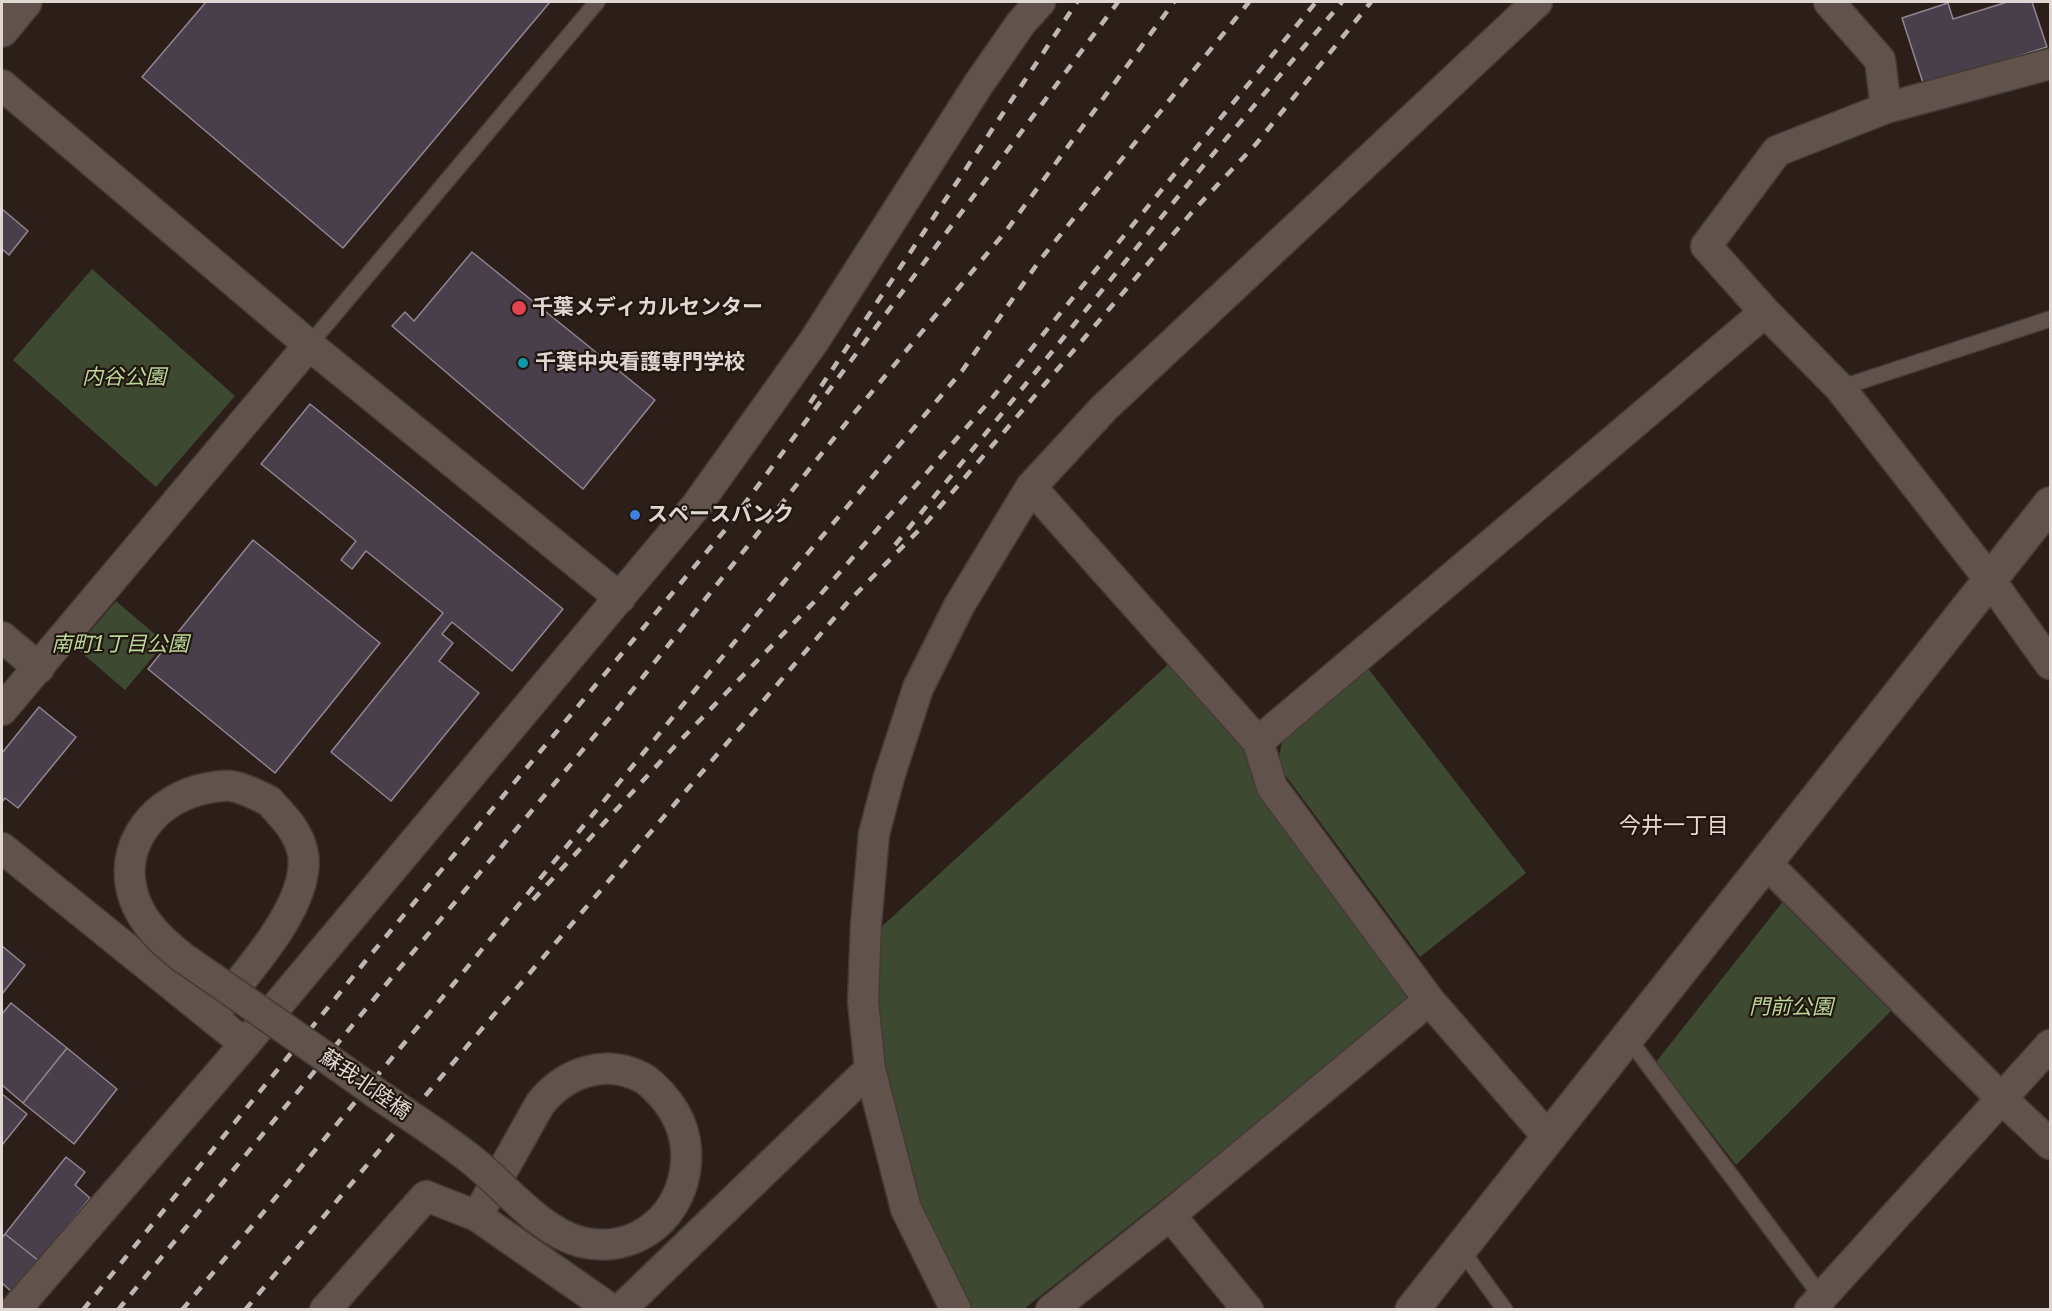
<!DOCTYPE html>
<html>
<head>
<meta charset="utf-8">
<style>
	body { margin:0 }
	#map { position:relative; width:2052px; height:1311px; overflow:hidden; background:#2c1f1a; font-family:"Noto Serif",serif }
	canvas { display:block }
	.frame { position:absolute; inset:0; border:3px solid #e0d7d3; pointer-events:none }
</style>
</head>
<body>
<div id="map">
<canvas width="2052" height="1311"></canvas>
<div class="frame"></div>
</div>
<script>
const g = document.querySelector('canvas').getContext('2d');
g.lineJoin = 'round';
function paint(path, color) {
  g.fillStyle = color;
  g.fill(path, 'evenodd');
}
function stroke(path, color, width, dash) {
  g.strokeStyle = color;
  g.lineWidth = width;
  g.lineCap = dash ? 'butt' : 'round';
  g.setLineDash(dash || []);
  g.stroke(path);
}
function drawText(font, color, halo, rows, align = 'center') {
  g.font = font + ' "Noto Serif","Noto Sans JP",serif';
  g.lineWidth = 4.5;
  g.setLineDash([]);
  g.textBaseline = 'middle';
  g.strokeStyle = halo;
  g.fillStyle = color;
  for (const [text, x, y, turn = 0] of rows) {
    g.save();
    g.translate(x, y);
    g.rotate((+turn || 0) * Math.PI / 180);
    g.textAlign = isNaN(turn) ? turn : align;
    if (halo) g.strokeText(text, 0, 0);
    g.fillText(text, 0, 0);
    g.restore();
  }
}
const green = new Path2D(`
	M92 269 235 396 156 487 13 360Z
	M116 601 165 643 125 690 76 648Z
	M1173 660 1231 728 1275 801 1419 996 1024 1309H971L925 1228 873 1036 879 929Z
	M1367 667 1526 873 1420 957 1277 764 1283 739Z
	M1785 899 1895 1007 1736 1165 1656 1062Z`);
const building = new Path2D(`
	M206 2H550L343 248 142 77Z
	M2007 2H2032L2047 47 1924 86 1902 18 1948 3 1953 19Z
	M2 209 28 231 9 255 2 249Z
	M472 252 655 400 583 489 392 326 405 312 414 321Z
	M310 404 563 609 512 671 452 622 442 634 453 643 439 661 479 693 391 801 331 752 443 613 366 551 352 569 341 560 356 541 261 464Z
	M253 540 380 643 275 773 148 669Z
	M39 707 76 737 18 808 5 798 2 802V753Z
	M2 946 25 965 2 994Z
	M11 1003 67 1048 23 1103 2 1085V1014Z
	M67 1048 117 1089 74 1144 23 1103Z
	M2 1094 27 1114 2 1145Z
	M66 1157 85 1172 75 1185 90 1198 39 1261 5 1234Z
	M5 1234 39 1261 13 1293 2 1283V1238Z`);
const lane = new Path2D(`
	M309 345 597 2
	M1840 388 2050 319
	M1628 1038 1824 1300
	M1460 1248 1505 1310`);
const street = new Path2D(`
	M1829 2 1880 60 1886 108 1777 151 1706 246 1765 312 1840 388 1990 580 2050 664
	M2 85 309 345 620 598
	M1886 108 2050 64
	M1031 487 1258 742 1272 787 1429 1000 1548 1137
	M2 637 39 668
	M2 710 309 345
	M1258 742 1765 312
	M2 848 245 1044
	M1765 862 2001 1098 2050 1144
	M216 1011C246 973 311 904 303 854 299 832 284 817 269 801
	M1170 1215 1248 1310
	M477 1216 540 1104C565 1072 606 1058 643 1078 650 1082 655 1088 661 1094
	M15 1310 245 1044 696 506 814 341 978 85 1021 23 1040 2
	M325 1310 426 1196 477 1216 612 1310
	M620 1310 870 1069
	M956 1310 906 1209 870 1069 863 1001 866 924 874 834 889 777 918 688 959 606 1031 487 1104 408 1537 2
	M1051 1310 1170 1215 1429 1000
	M1810 1310 2050 1045`);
const secondary = new Path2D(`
	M2 30 25 2
	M1412 1310 2050 504`);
const rail = new Path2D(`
	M810 403 1077 2
	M895 545 1203 166 1342 2
	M533 900 674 747 813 603 993 397 1053 322 1316 2
	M83 1310 368 958 725 530 1118 2
	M118 1310 393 976 618 708 851 417 1006 231 1174 2
	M182 1310 456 981 797 566 962 371 1040 260 1249 2
	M245 1310 474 1038 848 602 926 523 1193 211 1256 144 1371 2`);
const streetBridge = new Path2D(`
	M269 801C257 795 244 788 231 786 224 785 215 787 208 788 156 797 116 845 134 898 143 924 162 941 182 957 247 1002 312 1047 376 1093 408 1115 442 1136 473 1161 506 1187 539 1231 581 1242 632 1254 676 1222 685 1172 690 1141 681 1116 661 1094`);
const markers = [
	[519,308,8,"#e0444e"],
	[523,363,6,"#0f9aa8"],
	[635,515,6,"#3f7fe0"]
];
const poiNames = [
	["千葉メディカルセンター",532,308],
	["千葉中央看護専門学校",535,363],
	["スペースバンク",647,515]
];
const parkNames = [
	["内谷公園",124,378],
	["南町1丁目公園",120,645],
	["門前公園",1791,1008]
];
const streetNames = [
	["蘇我北陸橋",365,1085,35]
];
const neighbourhoodNames = [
	["今井一丁目",1674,827]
];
paint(green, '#3e4931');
paint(building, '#493f4b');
stroke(building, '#908591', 1.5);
stroke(lane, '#453a36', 18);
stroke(street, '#453a36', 33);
stroke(secondary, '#453a36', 36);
stroke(lane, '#61524b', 15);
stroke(street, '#61524b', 30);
stroke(secondary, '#61524b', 33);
stroke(rail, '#bfb5b1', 4.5, [10, 10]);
stroke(streetBridge, '#453a36', 33, []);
stroke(streetBridge, '#61524b', 30);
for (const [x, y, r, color] of markers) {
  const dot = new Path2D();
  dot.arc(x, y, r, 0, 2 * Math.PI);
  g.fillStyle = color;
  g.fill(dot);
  stroke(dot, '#221610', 2);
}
drawText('bold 21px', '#e0d7d3', '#221610', poiNames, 'left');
drawText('italic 21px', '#bad79a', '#221610', parkNames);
drawText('21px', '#e0d7d3', '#221610', streetNames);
drawText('22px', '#ebd9d1', '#221610', neighbourhoodNames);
</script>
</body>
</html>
